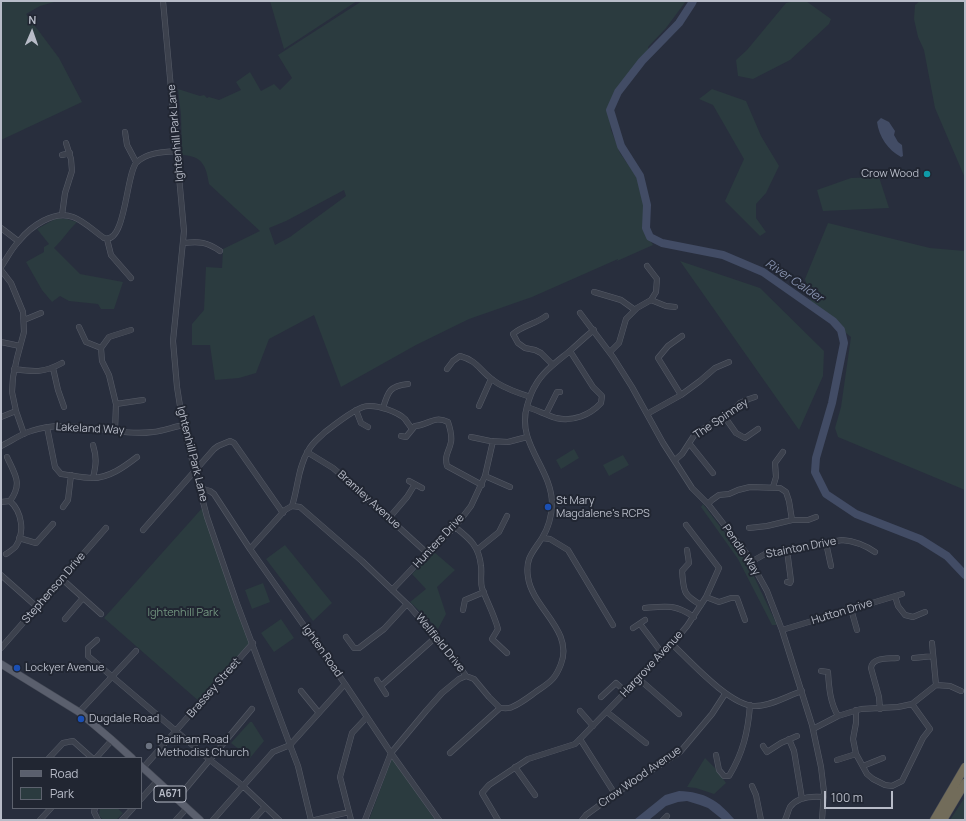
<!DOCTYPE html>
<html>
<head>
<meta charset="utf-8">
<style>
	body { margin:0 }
	#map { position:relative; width:966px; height:821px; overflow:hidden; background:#282e3d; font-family:Manrope,sans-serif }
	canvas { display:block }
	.frame { position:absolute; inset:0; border:2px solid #b8bcc8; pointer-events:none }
	.legend { position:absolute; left:12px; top:757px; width:130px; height:52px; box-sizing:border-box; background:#212632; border:1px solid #5d626e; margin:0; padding:5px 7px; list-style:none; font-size:12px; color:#b8bcc8 }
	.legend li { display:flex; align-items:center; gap:8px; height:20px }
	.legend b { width:20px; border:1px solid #5d626e }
	.north { position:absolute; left:12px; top:12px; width:40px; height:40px; -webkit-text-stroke:3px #212632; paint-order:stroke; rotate:2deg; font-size:11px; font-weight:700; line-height:16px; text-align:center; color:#b8bcc8 }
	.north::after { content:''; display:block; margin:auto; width:14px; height:18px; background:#b8bcc8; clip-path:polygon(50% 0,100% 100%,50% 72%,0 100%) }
	.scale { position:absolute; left:824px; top:791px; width:69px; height:18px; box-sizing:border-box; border:2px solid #b8bcc8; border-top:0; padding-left:5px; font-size:12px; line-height:14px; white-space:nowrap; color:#b8bcc8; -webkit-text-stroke:3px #212632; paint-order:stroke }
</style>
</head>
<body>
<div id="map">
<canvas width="966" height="821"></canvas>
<div class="frame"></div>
<ul class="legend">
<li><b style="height:5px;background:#5a5f6d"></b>Road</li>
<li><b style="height:11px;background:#2b3b3f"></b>Park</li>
</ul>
<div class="north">N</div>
<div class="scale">100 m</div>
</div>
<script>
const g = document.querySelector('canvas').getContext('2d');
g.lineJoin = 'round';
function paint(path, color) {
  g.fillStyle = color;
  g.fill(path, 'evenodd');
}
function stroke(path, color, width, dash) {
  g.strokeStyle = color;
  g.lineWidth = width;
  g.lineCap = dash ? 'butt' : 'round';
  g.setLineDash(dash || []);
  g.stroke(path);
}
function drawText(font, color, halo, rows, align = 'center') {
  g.font = font + ' Manrope,sans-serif';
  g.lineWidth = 4;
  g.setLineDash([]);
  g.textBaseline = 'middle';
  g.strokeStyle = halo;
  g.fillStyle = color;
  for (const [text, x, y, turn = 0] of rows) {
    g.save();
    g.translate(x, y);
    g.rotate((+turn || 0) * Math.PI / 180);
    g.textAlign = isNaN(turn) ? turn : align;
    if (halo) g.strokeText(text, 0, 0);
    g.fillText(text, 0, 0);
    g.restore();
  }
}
const green = new Path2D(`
	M1 1H58L40 6 26 14 59 58 82 102 1 140Z
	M270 1H357L284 49Z
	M362 1H686L666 28 648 47 649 50 623 82 612 99 608 109 611 130 620 153 639 180 645 206 644 230 653 245 617 261 618 259 532 297 469 319 416 345 341 387 314 315 269 339 256 373 239 378 215 380 210 345H192V324L204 310 206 267 222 268 223 249 260 231 209 184C206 165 202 156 182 155L181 115 178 89 200 96 204 95 207 98 209 97 219 100 241 90 236 82 250 72 261 91 274 84 280 90 292 78 278 55ZM344 190 346 196 290 237 275 245 269 228 286 221Z
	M795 1H806L831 19 829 24 790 60 753 79 738 76 736 60 747 50 786 3Z
	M920 1H965V178L935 108 924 50 918 37 914 19 915 5Z
	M712 89 746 101 761 136 779 166 766 193 756 204V218L766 232 760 236 725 201 744 159 713 105 699 99Z
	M879 177 889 208 823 211 817 190 851 178Z
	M57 218 67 219 77 222C68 231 63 239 54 248L80 274 123 282 114 309H101L98 304 69 301 60 296 52 302 42 290 26 262 44 252V247L49 244 37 229Z
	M828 223 930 248 965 251V490L838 437 835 428 841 407 851 337 812 306 805 279Z
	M680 261 760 288 824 351 823 376 799 430Z
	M574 449 579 458 561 469 556 460Z
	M623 455 629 465 609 476 603 465Z
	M703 504 747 562 777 625H772L738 559 701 507Z
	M204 506 253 643 201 703 104 618Z
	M285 545 332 603 313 621 266 559Z
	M434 552 455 570 437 587 446 614 438 629 410 602 426 589 412 574Z
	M263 583 270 602 252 609 245 590Z
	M281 619 294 638 274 652 261 633Z
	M250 722H252L264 741 250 758 231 743Z
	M392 758 435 820H369Z
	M705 758 716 769 726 783 714 794 696 788 687 787Z
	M965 797V820H950Z
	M100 808H117L123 813 116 820H103L99 815Z`);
const water = new Path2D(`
	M881 118 889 122 895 131 894 135 898 142 902 145 903 156 901 157C888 150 879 137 877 122Z
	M679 791C705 792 718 800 735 820H723L708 808 700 805 687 801 678 802 666 806 649 820H634L665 795Z`);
const river = new Path2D(`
	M693 1 692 3 679 23 642 61 618 92 610 110 621 146 640 176 647 205 646 228 650 237 662 243 723 255 763 272 833 321 841 330 844 343 832 403 816 458 815 472 826 494 856 514 920 539 947 556 965 575`);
const minor = new Path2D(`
	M163 1 184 231 173 341 177 387 183 425 207 517 236 601 290 745 298 766 311 820
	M125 132 127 145 136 162
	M62 155 70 153
	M62 215 65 193 72 171 71 159 66 143
	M1 228 18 241
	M107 239 111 255 131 278
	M184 243C199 241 207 242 220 251
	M1 267C7 258 12 248 19 241 31 226 54 210 73 217 84 221 94 231 104 238 126 246 126 171 137 162 148 152 164 152 178 151
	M1 270 11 283 23 312 24 332 17 358 13 377 12 392 16 411 24 434
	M594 292 621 300 635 310
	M651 300 666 306 675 307
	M580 313 613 357 632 387 663 443 692 488 708 504 736 540 746 553 767 591 782 630 812 725 821 767 824 792 822 820
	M546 316C536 324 523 325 513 334L518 343 525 348 535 350 541 353 552 364
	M24 320 41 313
	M79 327 86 342 101 348
	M1 342 20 346
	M610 352 619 343 626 319 637 308 651 300 656 292 657 279 647 266
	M53 368 58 390 64 407
	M14 369C34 372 44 373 62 363
	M447 369 453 361 460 356C478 361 479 370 493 380 504 389 517 392 530 397
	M681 395 658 358 668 346 682 336
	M116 404 143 400
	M479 406 491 379
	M527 407C537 410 546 415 556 418 573 422 590 415 601 403L602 396 593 387 570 351
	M383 408C388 391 390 386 408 384
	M356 410 361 423 368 427
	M546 414 557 392H560
	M647 414 681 395 700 381 715 368 729 362
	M724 416 736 433 745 438 758 429
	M1 417 16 411
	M47 427 55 467 61 474C71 475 82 478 92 478 109 478 124 467 137 457
	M115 431 116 404 109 375 102 361 101 348 109 337 131 330
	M401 436 406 437 415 426C429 425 434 415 448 422 450 428 452 436 451 442 449 452 444 455 447 466L482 485
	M471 437 490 441 508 442 527 437
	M689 443 713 473
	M1 446C11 441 21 434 31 431 71 417 113 437 153 432 163 431 173 427 183 425
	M307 452 333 468 347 480 427 553
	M7 457C15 475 23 483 10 501
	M675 460 682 454 695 434 734 410 740 403 749 399 755 397
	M485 476 510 487
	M93 478C96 465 97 458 93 445
	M409 481 422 488
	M773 487 776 477 775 463 783 452
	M200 488 210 491 214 494 250 549 345 684 391 753 439 820
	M1 502 10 501C22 512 25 532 16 546 14 549 9 552 6 554
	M708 504 712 500 719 495 729 494 738 490 750 487 780 488 786 492 789 501 792 520
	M292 506C298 488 298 467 308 451 312 443 318 439 324 433 333 426 357 406 368 406 378 405 398 412 405 419 407 422 410 426 412 429
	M63 507 68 500 71 475
	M389 518 407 497 415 484
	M455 527C470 539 479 546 481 566 482 573 480 581 482 588 487 602 494 614 498 629L492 639 507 653
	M749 528 767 526 792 520H808L816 517
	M143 530 214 449 218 446 230 441 234 443 283 513
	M19 538 36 543 53 524
	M542 538 550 539 568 550 613 625
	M826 543 831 566
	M250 549 285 510 292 506 300 507 362 561 410 607 452 656 466 676 474 679 489 697 500 708C504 708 509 709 512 707 522 703 531 695 540 689 552 681 556 677 561 664 574 630 532 608 528 577 525 558 533 552 542 538 548 529 552 515 552 504 552 468 516 444 527 406 529 400 531 392 535 386 543 371 558 361 571 350 579 343 586 336 594 330
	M478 549 499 532 507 516
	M687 550 689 563 682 571C684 591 682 594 701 605
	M751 562 765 554 842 540C854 541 865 545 875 552
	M1 575 37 607
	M62 579 101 614
	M787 582 790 583 791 581 787 550
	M392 590 427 553 455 527 471 506 485 476 493 441
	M895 596 898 606 905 615 913 617 925 612
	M706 597 719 602 731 598H737L745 620
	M645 608C666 606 675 604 694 617
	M851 609 857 630
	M463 610 465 600 484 592
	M65 619 83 598
	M640 624 662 653
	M633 628 645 620
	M782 630 902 594
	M346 637 354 648H359L384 629 407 604
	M97 640 88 648V656L210 760 243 786 279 820
	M932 643 936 685
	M672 644C690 661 730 706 755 706 771 706 787 696 802 691
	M1 648 106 528
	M914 658 933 656
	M821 671 828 672C829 688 830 702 838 716
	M639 679 679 714
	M377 680 386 694
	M381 686 436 637
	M301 691 319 713
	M601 697 616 683 626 692
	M880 709 879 697 871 668C872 657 888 659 897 658
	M856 710V723L853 739 856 754 867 774 873 779 885 785 892 786 902 781 923 738 930 729 912 704
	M580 711 593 726
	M79 712 136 651
	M607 712 646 743
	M813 729 838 716 861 709 898 707 912 704 936 685 950 686 961 691
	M580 739 615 794
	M789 739 794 751 802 799
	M763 746 767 752 781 743 797 736
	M450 753 500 708
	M716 755 719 770 724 776H729C743 753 748 732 750 705
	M49 758 63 743 73 741 92 758
	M96 758 112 740
	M837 760 856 754
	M863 766 883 758
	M515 767 535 795
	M143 768 253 643
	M752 786 756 795 761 820
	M141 799 157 781
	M177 799 252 709
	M95 808 94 812 98 820
	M40 820 51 808
	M122 820 133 808
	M176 820 187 808
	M213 820 273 752 290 745 345 684
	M253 820 265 807
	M315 820 349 812
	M351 820 340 777 352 733 367 717
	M365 820 391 753 426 711 442 693 459 679 466 676
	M498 820 482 793 489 785 528 759 575 744 580 739 672 644 687 626 706 597 719 568 686 525
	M582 820 586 815 615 794 680 752 712 714 725 694
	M663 820 667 816
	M785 820C787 816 788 811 790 807 797 797 813 796 824 797`);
const major = new Path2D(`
	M1 664 79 712 112 740 132 758
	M141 766 200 820`);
const highway = new Path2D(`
	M934 820 965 767
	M943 820 965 783`);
const markers = [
	[927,174,4,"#0f9aa8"],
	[548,507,4,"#1a4fb4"],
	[17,668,4,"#1a4fb4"],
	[81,719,4,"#1a4fb4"],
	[149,746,4,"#6b7280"]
];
const shields = [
	[170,794,32]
];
const shieldNames = [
	["A671",170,794]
];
const streetNames = [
	["Ightenhill Park Lane",176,133,-95],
	["The Spinney",721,419,-34],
	["Lakeland Way",90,429,3],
	["Ightenhill Park Lane",192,454,76],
	["Bramley Avenue",369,500,42],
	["Hunters Drive",439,541,-47],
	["Stainton Drive",801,548,-11],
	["Pendle Way",741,550,56],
	["Stephenson Drive",54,588,-49],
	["Hutton Drive",842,612,-17],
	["Wellfield Drive",440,643,51],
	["Ighten Road",322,651,55],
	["Hargrove Avenue",652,664,-47],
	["Brassey Street",214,688,-49],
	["Crow Wood Avenue",640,777,-35]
];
const poiNames = [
	["Crow Wood",919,174,"right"],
	["St Mary",556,501],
	["Magdalene's RCPS",556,514],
	["Lockyer Avenue",25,668],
	["Dugdale Road",89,719],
	["Padiham Road",157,740],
	["Methodist Church",157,753]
];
const parkNames = [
	["Ightenhill Park",183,613]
];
const waterNames = [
	["River Calder",794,281,34]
];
paint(green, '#2b3b3f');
paint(water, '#424c65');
stroke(river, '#424c65', 8);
stroke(minor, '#575c68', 6);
stroke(major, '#454a56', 8);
stroke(highway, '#444955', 9);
stroke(minor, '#3c414d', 5);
stroke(major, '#5a5f6d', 7);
stroke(highway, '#726c5a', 8);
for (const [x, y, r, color] of markers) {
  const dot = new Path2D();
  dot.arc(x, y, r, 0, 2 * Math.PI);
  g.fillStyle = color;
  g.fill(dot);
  stroke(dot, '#212632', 1.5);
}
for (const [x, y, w] of shields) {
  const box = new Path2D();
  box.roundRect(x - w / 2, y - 8, w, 16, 3);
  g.fillStyle = '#212632';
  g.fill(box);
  stroke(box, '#b8bcc8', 1);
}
drawText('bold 10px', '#b8bcc8', null, shieldNames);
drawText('11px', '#b8bcc8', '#212632', streetNames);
drawText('11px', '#b8bcc8', '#212632', poiNames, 'left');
drawText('11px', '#739680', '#212632', parkNames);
drawText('italic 12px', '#848fab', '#212632', waterNames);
</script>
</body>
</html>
